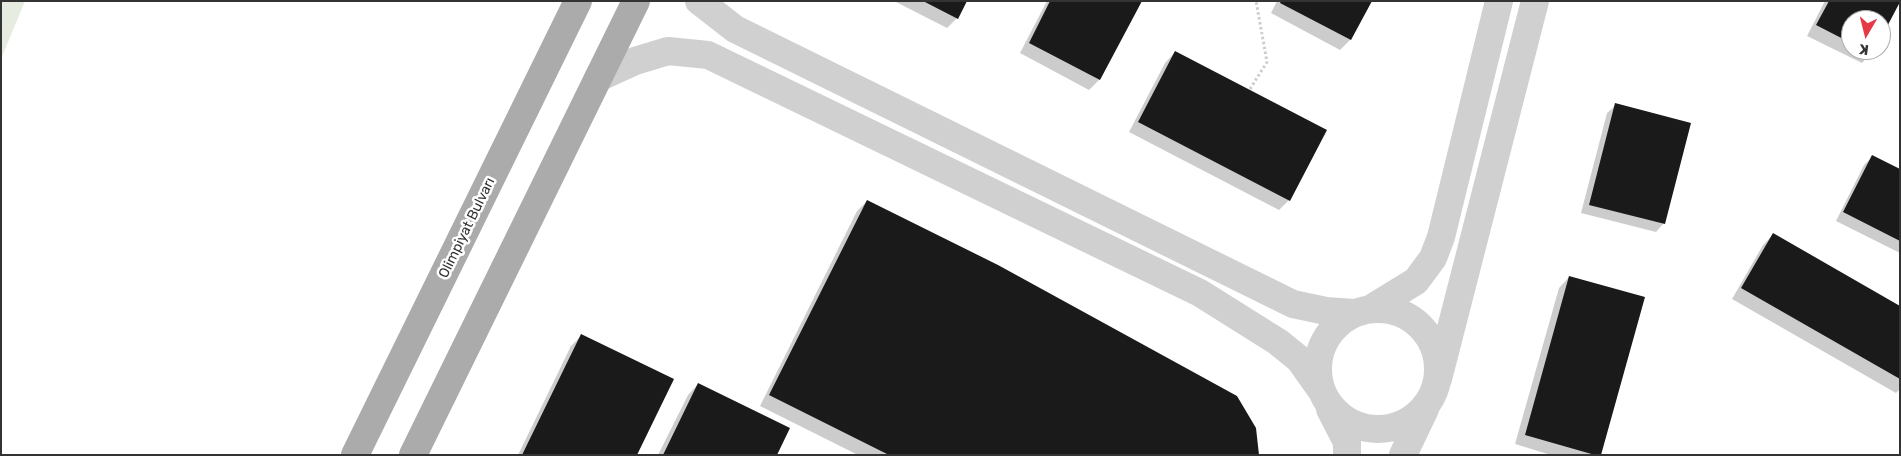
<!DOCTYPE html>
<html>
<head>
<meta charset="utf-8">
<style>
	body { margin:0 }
	#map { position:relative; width:1901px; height:456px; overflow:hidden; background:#fff; font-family:Rubik,sans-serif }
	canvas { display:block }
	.frame { position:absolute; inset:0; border:2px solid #333; pointer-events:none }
	.north { position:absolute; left:1841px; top:10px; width:50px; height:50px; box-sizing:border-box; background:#fff; border:1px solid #adadad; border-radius:50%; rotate:188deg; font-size:14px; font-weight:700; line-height:20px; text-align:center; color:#333 }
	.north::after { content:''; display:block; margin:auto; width:18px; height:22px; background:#e63946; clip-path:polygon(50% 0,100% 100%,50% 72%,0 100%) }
</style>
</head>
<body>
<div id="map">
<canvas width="1901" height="456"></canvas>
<div class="frame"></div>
<div class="north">K</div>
</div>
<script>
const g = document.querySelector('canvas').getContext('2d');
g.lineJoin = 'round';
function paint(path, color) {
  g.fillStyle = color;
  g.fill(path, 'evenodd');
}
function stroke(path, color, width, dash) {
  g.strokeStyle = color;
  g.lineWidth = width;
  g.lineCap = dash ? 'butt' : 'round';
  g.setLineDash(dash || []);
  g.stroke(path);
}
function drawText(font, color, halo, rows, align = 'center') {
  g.font = font + ' Rubik,sans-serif';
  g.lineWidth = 5;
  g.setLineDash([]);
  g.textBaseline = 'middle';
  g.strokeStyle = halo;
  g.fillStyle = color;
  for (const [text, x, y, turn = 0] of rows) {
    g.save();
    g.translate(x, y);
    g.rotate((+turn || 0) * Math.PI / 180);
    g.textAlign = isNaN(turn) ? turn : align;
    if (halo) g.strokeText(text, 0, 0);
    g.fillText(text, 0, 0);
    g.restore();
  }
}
const green = new Path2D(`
	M1 1H25L1 59Z`);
const shadow = new Path2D(`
	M894 1H966L957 18 947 28Z
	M1047 1H1140L1099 80 1089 90 1020 53Z
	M1277 1H1370L1350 40 1340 50 1271 13Z
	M1825 1H1898L1881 36V20H1851V50H1874L1862 63 1807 36Z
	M1175 52 1289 200 1279 210 1129 132 1165 63Z
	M1616 105 1664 223 1656 232 1581 213 1607 113Z
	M1872 157 1900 171V253L1836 221 1864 165Z
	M867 201 1258 455H858L760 406 857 211Z
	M1773 235 1900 307V389L1896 393 1732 299 1763 245Z
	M1569 277 1599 455H1551L1515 444 1559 288Z
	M581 336 635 455H518L571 346Z
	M698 384 776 455H658L688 395Z`);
const building = new Path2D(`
	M923 1H967L958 19Z
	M1050 1H1142L1100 80 1029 43Z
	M1281 1H1372L1351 40 1280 3Z
	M1829 1H1900V2L1881 38V20H1851V43L1816 25Z
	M1175 51 1327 130 1290 201 1138 122Z
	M1615 103 1691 123 1665 224 1589 205Z
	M1872 155 1900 169V241L1843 212Z
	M867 200 998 265 1237 396 1256 428 1259 455H889L769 395Z
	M1773 233 1900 306V379L1741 288Z
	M1569 276 1645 297 1601 455H1595L1525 435Z
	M581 334 674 379 637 455H522Z
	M698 383 790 428 777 455H663Z`);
const path = new Path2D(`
	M1250 89 1267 62 1256 1`);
const street = new Path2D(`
	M699 1 735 29 1293 304 1326 311 1354 313
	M598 78 635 61 668 51 708 55 1200 293 1278 342 1299 359 1321 390
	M1372 308 1416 281 1433 258 1441 237 1499 1
	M1318 369a60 60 0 1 1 120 0a60 60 0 1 1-120 0Z
	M1438 379 1535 1
	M1330 409 1347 442V455
	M1403 455 1425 409`);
const primary = new Path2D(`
	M355 455 578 1
	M413 455 636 1`);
const streetNames = [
	["Olimpiyat Bulvarı",467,228,-64]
];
paint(green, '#e6ecdf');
paint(shadow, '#0003');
paint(building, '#1a1a1a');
stroke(path, '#cdcdcd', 3, [2.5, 2.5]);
stroke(street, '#d0d0d0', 28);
stroke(primary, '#ababab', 28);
drawText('14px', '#333', '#fff', streetNames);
</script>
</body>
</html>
